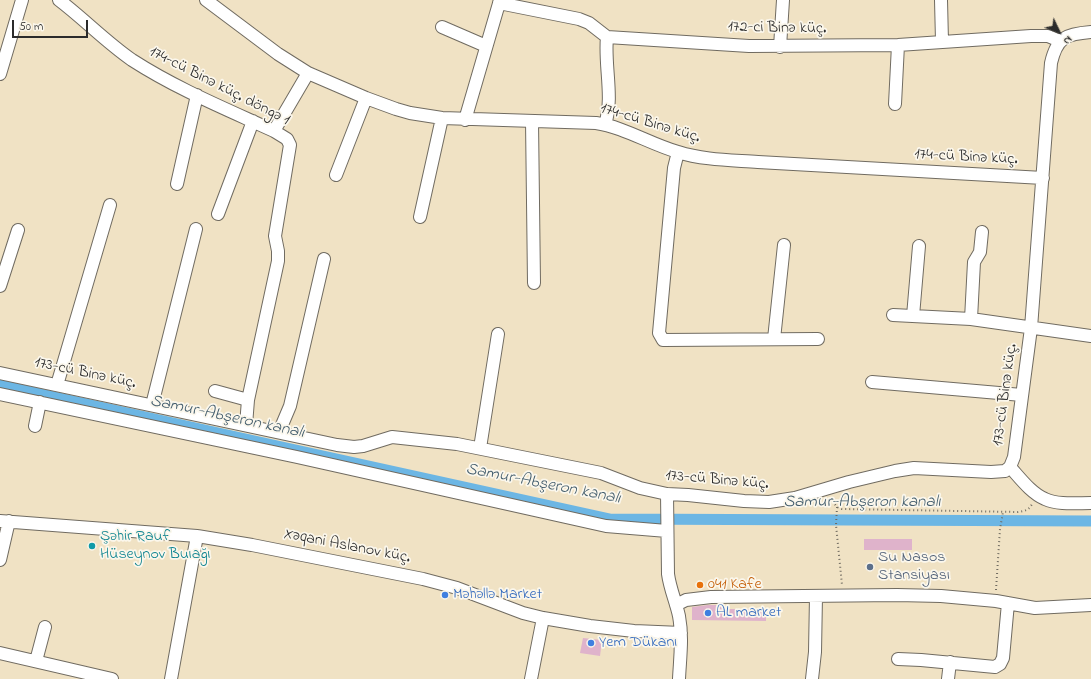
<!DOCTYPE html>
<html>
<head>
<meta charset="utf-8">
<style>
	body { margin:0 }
	#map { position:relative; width:1091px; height:679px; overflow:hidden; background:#f0e2c4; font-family:"Indie Flower",sans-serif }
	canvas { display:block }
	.north { position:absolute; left:1039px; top:12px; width:40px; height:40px; -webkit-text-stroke:3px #fbf7ec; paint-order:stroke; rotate:133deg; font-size:11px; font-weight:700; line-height:16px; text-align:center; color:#2b2b2b }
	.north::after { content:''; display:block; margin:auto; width:14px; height:18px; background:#2b2b2b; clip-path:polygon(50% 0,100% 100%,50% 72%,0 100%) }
	.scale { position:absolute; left:12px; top:20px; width:76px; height:18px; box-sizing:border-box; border:2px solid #2b2b2b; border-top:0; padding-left:5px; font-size:12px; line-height:14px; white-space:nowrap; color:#2b2b2b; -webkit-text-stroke:3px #fbf7ec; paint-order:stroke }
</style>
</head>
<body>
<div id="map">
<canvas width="1091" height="679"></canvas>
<div class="north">N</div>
<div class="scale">50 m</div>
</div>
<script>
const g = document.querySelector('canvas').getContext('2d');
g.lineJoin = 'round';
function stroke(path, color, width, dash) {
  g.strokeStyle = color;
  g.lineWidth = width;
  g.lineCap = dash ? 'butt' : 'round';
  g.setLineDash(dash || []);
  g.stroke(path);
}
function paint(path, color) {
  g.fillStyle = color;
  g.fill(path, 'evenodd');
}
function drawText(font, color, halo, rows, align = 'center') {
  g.font = font + ' "Indie Flower",sans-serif';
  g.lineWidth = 3.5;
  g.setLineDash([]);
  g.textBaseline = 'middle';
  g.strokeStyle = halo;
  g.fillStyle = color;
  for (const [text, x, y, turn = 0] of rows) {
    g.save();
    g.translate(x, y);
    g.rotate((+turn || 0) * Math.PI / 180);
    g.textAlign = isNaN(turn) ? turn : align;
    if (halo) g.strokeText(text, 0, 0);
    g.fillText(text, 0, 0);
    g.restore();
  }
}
const canal = new Path2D(`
	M0 385 610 519 1091 521`);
const building = new Path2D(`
	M864 539H912V550H864Z
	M708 605H724V609H766V621L692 620V607Z
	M583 638 602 640 600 656 580 653Z`);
const path = new Path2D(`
	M830 498 837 507 842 509 1018 512C1025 511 1029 510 1032 504
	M837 507 836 525 842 585
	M996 590 1000 529 1003 512`);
const minor = new Path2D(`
	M59 0C84 19 106 42 132 60 177 89 226 109 274 131L287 139 290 145 275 236 278 251V261L248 400 246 425
	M206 0 278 54 308 73 366 98 396 109 410 113 442 118 596 123C624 127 650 144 678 152 703 160 731 160 758 162L1043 178
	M941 0 942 41
	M499 3 579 19 589 23 607 37 749 46 898 45 1031 36H1048L1060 41
	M442 27 486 46
	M780 47 783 0
	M0 74 22 0
	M895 104 898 45
	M465 120 500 0
	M532 121 534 283
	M605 124C614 98 604 65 607 37
	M274 131 308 73
	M678 152 674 168 659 333 663 340 818 339
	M336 175 366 98
	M177 184 197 95
	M218 214 253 121
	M420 217 442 118
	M0 286 18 230
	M893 315 971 319 1091 336
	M913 316 919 246
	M971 319 974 262 980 252 982 232
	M774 339 784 245
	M0 373 337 445 354 447 363 446 392 437 457 444 601 473 640 488 667 494 688 495 744 501 769 502 795 498 849 482 895 471 914 468 991 472 1005 471 1010 467 1014 457 1031 328 1051 63C1057 37 1066 34 1091 32
	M872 382 1022 395
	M57 385 110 205
	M215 391 248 400
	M0 394 297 457 606 526 667 531
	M152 405 196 229
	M35 426 40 402
	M279 432 290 406 324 259
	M480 448 498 334
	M1010 467C1020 478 1031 493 1045 499 1058 505 1076 503 1091 503
	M667 494 668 574C670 589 676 602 679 616 683 637 680 658 679 679
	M0 521 197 536 252 545 423 579 457 588 523 613 543 618 590 626 634 631 681 633
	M0 560 9 521
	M676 605 686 600 711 597 897 595 941 596 996 601 1035 608 1091 605
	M0 653 112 679
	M898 659 921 660 995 667 1000 664 1003 658 1008 603
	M36 661 45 627
	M171 679 197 536
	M531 679 543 618
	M812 679 815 652 816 596
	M948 679 950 662`);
const markers = [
	[92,546,4,"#0f9aa8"],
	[870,567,4,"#5c6f8a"],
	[700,585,4,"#e8710a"],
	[445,595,4,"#3f7fe0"],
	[708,613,4,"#3f7fe0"],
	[591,643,4,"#3f7fe0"]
];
const streetNames = [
	["172-ci Binə küç.",777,29,1],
	["174-cü Binə küç. döngə 1",219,87,27],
	["174-cü Binə küç.",650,124,17],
	["174-cü Binə küç.",966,158,3],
	["173-cü Binə küç.",85,374,12],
	["173-cü Binə küç.",1006,395,-82],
	["173-cü Binə küç.",717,481,5],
	["Xəqani Aslanov küç.",347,547,11]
];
const cultureNames = [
	["Şəhir Rauf",100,537],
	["Hüseynov Buıağı",100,555]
];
const serviceNames = [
	["Su Nasos",878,558],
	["Stansiyası",878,576]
];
const foodNames = [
	["041 Kafe",708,585]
];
const shopNames = [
	["Məhəllə Market",453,595],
	["AL market",716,613],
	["Yem Dükanı",599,643]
];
const waterNames = [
	["Samur-Abşeron kanalı",227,418,12],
	["Samur-Abşeron kanalı",543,485,11],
	["Samur-Abşeron kanalı",862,503]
];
stroke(canal, '#6cb6e4', 11);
paint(building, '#dfb3cb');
stroke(minor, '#706b61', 14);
stroke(path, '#706b61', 2, [1, 3]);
stroke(minor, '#fff', 12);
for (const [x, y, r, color] of markers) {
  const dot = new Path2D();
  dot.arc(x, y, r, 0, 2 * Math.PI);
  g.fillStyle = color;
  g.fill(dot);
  stroke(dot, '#fbf7ec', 1.5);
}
drawText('16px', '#2b2b2b', '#fbf7ec', streetNames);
drawText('16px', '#0d838f', '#fbf7ec', cultureNames, 'left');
drawText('16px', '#4e5e75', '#fbf7ec', serviceNames, 'left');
drawText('16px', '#c56008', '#fbf7ec', foodNames, 'left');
drawText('16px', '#366cbe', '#fbf7ec', shopNames, 'left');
drawText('italic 17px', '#425c6c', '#fbf7ec', waterNames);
</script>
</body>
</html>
